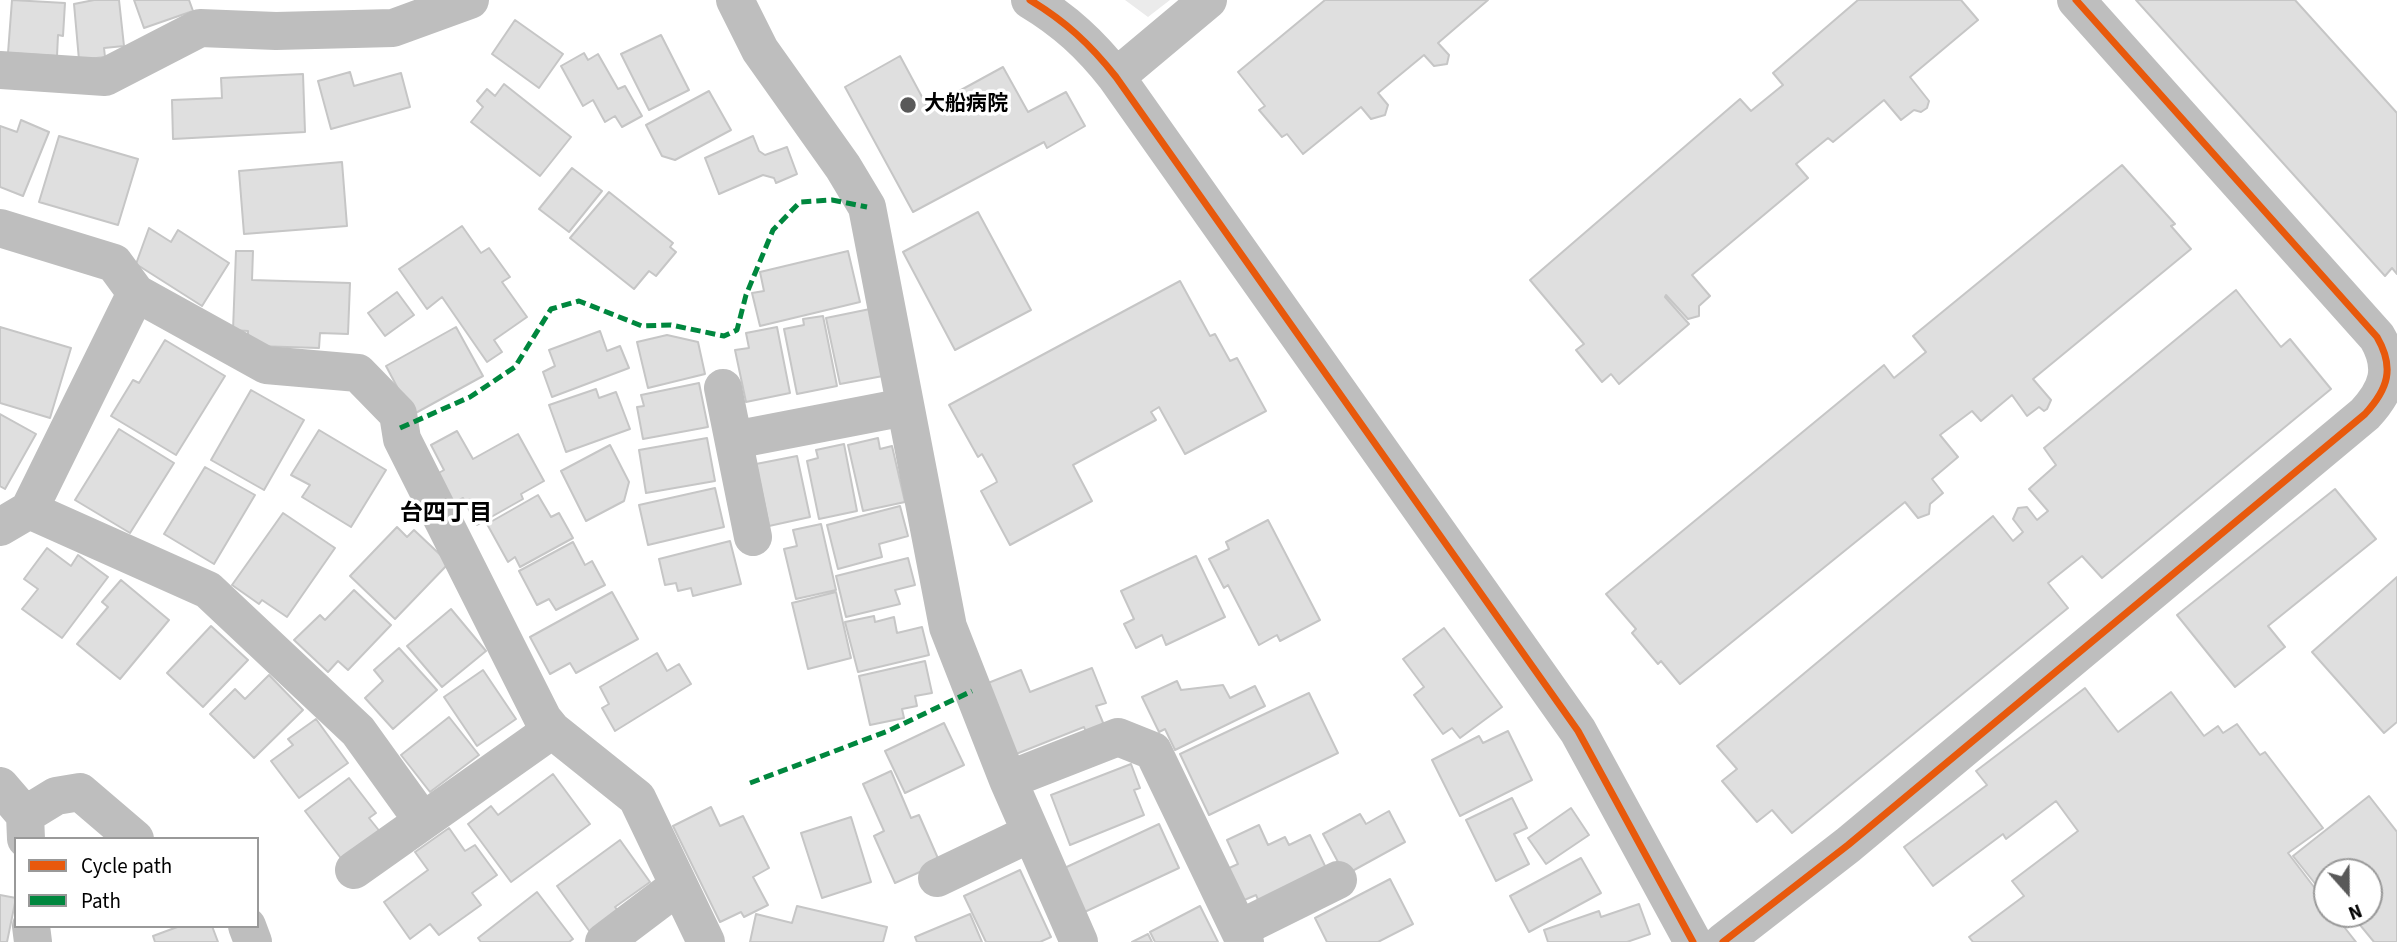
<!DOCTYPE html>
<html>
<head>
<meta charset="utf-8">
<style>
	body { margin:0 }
	#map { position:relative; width:2397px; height:942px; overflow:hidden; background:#fff; font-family:"Source Sans 3",sans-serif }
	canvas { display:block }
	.legend { position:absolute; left:14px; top:837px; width:245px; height:91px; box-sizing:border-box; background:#fff; border:2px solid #999; margin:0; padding:9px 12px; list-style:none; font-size:21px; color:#000 }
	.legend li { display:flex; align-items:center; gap:14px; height:35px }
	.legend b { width:35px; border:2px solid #999 }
	.north { position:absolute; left:2313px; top:858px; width:70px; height:70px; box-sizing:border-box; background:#fff; border:2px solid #999; border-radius:50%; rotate:159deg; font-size:19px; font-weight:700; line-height:28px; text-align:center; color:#000 }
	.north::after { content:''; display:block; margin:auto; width:24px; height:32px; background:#595959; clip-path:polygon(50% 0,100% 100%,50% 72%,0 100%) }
</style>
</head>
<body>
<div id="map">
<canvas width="2397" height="942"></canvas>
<ul class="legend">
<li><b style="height:9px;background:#e8590c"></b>Cycle path</li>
<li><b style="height:9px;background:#00873e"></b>Path</li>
</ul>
<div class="north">N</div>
</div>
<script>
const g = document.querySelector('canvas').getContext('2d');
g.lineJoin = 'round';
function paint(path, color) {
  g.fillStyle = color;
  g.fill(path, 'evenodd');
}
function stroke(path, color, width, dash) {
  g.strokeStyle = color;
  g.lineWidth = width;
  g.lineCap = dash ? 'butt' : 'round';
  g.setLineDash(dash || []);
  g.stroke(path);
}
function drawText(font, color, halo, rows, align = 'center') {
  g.font = font + ' "Source Sans 3","Noto Sans JP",sans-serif';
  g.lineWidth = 7;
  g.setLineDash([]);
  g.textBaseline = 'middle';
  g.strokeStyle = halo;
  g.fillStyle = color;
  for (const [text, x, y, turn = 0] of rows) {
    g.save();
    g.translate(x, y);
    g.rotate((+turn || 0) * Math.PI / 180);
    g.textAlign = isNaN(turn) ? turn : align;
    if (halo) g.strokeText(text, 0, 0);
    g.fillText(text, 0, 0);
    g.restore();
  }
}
const green = new Path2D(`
	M1125 0H1170L1148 17Z`);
const building = new Path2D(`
	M12 0 65 3 63 36 58 35 57 56 8 53Z
	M94 0H119L124 46 104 48 105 57 79 60 74 4Z
	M134 0H189L193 11 144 28Z
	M1325 0H1488L1438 43 1449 55 1447 64 1434 66 1424 55 1378 93 1388 105 1385 115 1371 119 1361 107 1303 154 1287 134 1282 137 1259 110 1265 106 1238 72Z
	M1858 0H1961L1978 20 1910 77 1929 101 1927 108 1921 112 1914 110 1901 120 1884 100 1833 142 1828 138 1796 164 1808 178 1692 275 1710 296 1699 306V316L1688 319 1666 295 1665 297 1689 324 1619 384 1611 374 1602 382 1576 350 1584 344 1530 280 1740 99 1751 111 1783 85 1773 73Z
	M2136 0H2295L2397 113V274L2392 268 2385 276Z
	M515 20 563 54 539 88 492 54Z
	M661 35 689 90 649 110 621 54Z
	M584 53 588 60 598 54 618 89 625 86 642 116 622 127 615 116 605 122 593 100 583 106 561 66Z
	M900 56 928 108 1003 67 1028 112 1066 92 1085 126 1047 148 1044 142 913 212 845 87Z
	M350 72 354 86 401 73 410 107 331 129 318 81Z
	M303 74 305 132 173 139 172 100 222 98 221 78Z
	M504 84 571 137 540 176 471 122 483 107 477 101 487 89 495 96Z
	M709 91 731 130 675 160 662 156 646 125Z
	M21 120 49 132 23 196 0 187V126L17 132Z
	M59 136 138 159 118 225 39 202Z
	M753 136 759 151 765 155 787 147 797 174 776 183 774 178 763 175 719 194 705 158Z
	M342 162 347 226 244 234 239 171Z
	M2122 165 2175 224 2171 226 2191 249 2033 379 2051 400 2047 409 2044 411 2039 407 2027 416 2012 395 1981 421 1972 411 1940 435 1958 457 1932 479 1943 493 1930 504 1929 514 1918 518 1905 502 1680 684 1661 661 1658 664 1632 633 1636 629 1606 594 1884 365 1894 378 1926 352 1913 336Z
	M572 168 602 191 569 232 539 209Z
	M609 192 673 243 670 247 676 252 656 276 649 271 634 289 570 238Z
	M978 212 1031 310 955 350 903 252Z
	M462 226 481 253 489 248 510 277 502 282 527 317 494 340 502 352 487 362 442 297 427 309 399 269Z
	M149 228 171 242 178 230 229 263 202 306 136 264Z
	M236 251H253L252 280 350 283 348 334 320 333 319 348 255 346 248 339V331L233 330Z
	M848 251 860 302 760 326 752 293 764 291 760 272Z
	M1180 281 1210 336 1215 334 1230 361 1237 358 1266 411 1185 454 1159 407 1151 412 1156 420 1073 465 1092 501 1010 545 981 491 997 482 996 479 982 454 978 457 949 405Z
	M2236 290 2281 347 2290 339 2331 389 2102 578 2082 556 2048 583 2068 608 1792 833 1772 810 1757 822 1722 781 1737 769 1717 746 1993 516 2013 541 2023 532 2013 519 2018 508 2027 507 2037 520 2048 511 2029 489 2056 465 2044 448Z
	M397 292 414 315 385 336 368 313Z
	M870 309 883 376 840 384 826 318Z
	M823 316 837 386 797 394 784 329 804 325 803 319Z
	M0 327 71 348 50 418 0 403Z
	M456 327 483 376 412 415 386 366Z
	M777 327 790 393 746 402 735 350 749 348 746 333Z
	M600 331 607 351 620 346 629 368 552 397 543 372 555 366 549 350Z
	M667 335 698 342 705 374 648 388 637 342Z
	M165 340 225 376 176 455 111 416 133 380 139 383Z
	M699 383 708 427 643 439 637 407 644 406 641 395Z
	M596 389 599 398 616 392 630 429 566 452 549 405Z
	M251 390 304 420 264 490 211 460Z
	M0 414 36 434 5 489 0 486Z
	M119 429 174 463 130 533 75 500Z
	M319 430 386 470 351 527 302 497 310 485 291 475Z
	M457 431 473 459 518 434 544 481 521 494 523 499 477 525 463 498 452 504 435 475 444 470 431 445Z
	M707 438 715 481 646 493 639 450Z
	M878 438 880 449 892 446 905 502 863 511 848 445Z
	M844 444 857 511 819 519 807 461 818 458 816 450Z
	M610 445 629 482 624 501 586 521 561 471Z
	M797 456 810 517 769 526 756 464Z
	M205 467 255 495 214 564 164 534Z
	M715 488 724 527 648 545 639 505Z
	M2335 489 2376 539 2268 626 2285 647 2235 687 2177 615Z
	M538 495 551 517 559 513 573 538 520 567 515 557 508 562 487 524Z
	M900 506 908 536 879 544 882 557 838 569 827 525Z
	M283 513 335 548 287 617 262 600 259 604 232 585Z
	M1268 520 1320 620 1280 641 1277 635 1259 645 1228 585 1224 588 1209 559 1229 549 1226 542Z
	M821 524 836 590 796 599 784 549 797 546 793 530Z
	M397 527 407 537 414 530 449 563 395 619 350 576Z
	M730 541 741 584 693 596 691 588 678 591 676 583 665 585 659 559Z
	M573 542 585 565 592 561 605 585 556 610 549 599 537 605 519 571Z
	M47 548 71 566 78 555 108 577 62 638 22 609 38 589 24 579Z
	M1196 556 1225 617 1166 645 1162 635 1136 648 1124 624 1134 619 1121 591Z
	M908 558 915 585 895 590 900 604 846 617 836 576Z
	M2397 577V722L2384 733 2312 652Z
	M121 580 169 620 120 679 77 644 108 607 102 602Z
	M354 590 391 625 348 670 338 661 328 672 294 640 320 615 325 620Z
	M612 592 638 639 576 673 570 663 550 674 530 637Z
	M836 592 851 658 808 669 792 603Z
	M451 609 486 651 442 687 407 646Z
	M874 616 875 622 894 617 897 633 922 627 929 655 858 672 845 622Z
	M211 626 248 660 203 707 167 673Z
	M1444 628 1502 707 1460 738 1452 728 1443 734 1414 695 1424 687 1403 659Z
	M399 648 437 690 393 729 365 698 383 681 374 670Z
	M657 653 667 671 679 664 691 684 615 731 602 708 609 704 600 687Z
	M925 661 932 693 915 696 917 706 902 709 904 718 870 725 859 676Z
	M1092 668 1106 703 1096 706 1104 725 1086 732 1084 727 1016 754 988 683 1021 670 1030 692Z
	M483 670 516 719 477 746 444 697Z
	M269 675 303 710 254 758 210 714 235 689 245 699Z
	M1177 681 1181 690 1223 685 1230 698 1255 686 1265 706 1175 750 1165 729 1159 732 1142 697Z
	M2085 688 2118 732 2171 692 2204 736 2218 726 2223 733 2237 724 2260 755 2265 752 2323 828 2288 853 2327 904V914H2334L2356 942H1973L1969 937 2024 896 2012 881 2078 831 2056 801 2006 839 2003 834 1933 886 1904 847 1987 785 1976 771Z
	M1309 693 1338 753 1209 815 1180 754Z
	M449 717 479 755 430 792 401 755Z
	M316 719 348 763 299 798 271 761 293 745 288 739Z
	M944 723 964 765 905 793 885 751Z
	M1508 731 1532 780 1460 816 1432 760 1479 736 1483 743Z
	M1131 764 1140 788 1134 790 1144 815 1070 845 1051 795Z
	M891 771 911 818 919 815 940 863 895 883 874 836 884 831 863 784Z
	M553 774 590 824 511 882 468 824 491 806 498 815Z
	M349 778 376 813 369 818 381 833 343 861 305 811Z
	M2369 796 2397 832V942H2374L2351 914H2369V872H2327L2325 896 2293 856Z
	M1512 798 1527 828 1514 834 1529 864 1496 881 1466 820Z
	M711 807 720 826 743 816 769 868 753 877 768 905 744 917 741 912 720 922 673 826Z
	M1571 808 1589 835 1546 864 1528 838Z
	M1389 811 1405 842 1345 875 1323 834 1360 814 1366 824Z
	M851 817 871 882 822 898 801 833Z
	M1159 824 1179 868 1078 915 1058 871Z
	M1259 825 1268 845 1285 837 1289 845 1310 835 1327 870 1259 902 1256 895 1242 901 1227 869 1238 864 1227 840Z
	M449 828 465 851 475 845 497 875 472 893 481 905 439 935 430 924 410 939 384 902 428 870 415 852Z
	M620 840 650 882 615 907 618 911 590 932 557 886Z
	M1581 858 1601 893 1529 932 1510 896Z
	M1020 870 1051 937 1040 942H986L964 896Z
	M1390 879 1413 924 1378 942H1327L1315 918Z
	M537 892 573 939 569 942H481L478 938Z
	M0 895 16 898 7 942H0Z
	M1639 904 1650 934 1627 942H1548L1544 930 1599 911 1601 917Z
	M797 906 887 927 883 942H750L756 914 792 923Z
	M1200 906 1218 942H1155L1150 932Z
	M970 914 982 942H917L915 937Z
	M180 926H212L218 942H155L153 936Z
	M1148 934 1152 942H1132Z`);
const minor = new Path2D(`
	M735 0 760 50 843 167 867 207 948 627 1008 780 1079 942
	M1030 0C1065 21 1090 44 1116 77L1578 731 1693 942
	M0 70 105 77 200 28 276 31 393 28 470 0
	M1116 77 1208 0
	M0 228 114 263 136 293 266 365 358 373 398 414 402 439 543 719 552 730 637 798 706 942
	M723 388 753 537
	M734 440 905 407
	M29 510 136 293
	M0 527 29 510 208 590 358 731 422 820
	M1008 780 1118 737 1153 751 1245 942
	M0 786 25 815
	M26 839 25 815 56 796 80 792 135 839
	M354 870 552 730
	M937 878 1031 833
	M31 926 33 942
	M247 926 253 942
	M1239 929 1338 880
	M604 942 678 886
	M1723 942 1848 845 2365 414C2388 389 2395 368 2377 337L2076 0`);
const quiet = new Path2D(`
	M400 428 470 397 515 367 551 309 579 301 642 326 671 325 724 336 737 330 746 295 773 230 800 202 832 200 867 207
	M750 783 888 731 972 691`);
const cycleway = new Path2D(`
	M1030 0C1065 21 1090 44 1116 77L1578 731 1693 942
	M1723 942 1848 845 2365 414C2388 389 2395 368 2377 337L2076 0`);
const markers = [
	[908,105,9,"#595959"]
];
const poiNames = [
	["大船病院",924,105]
];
const neighbourhoodNames = [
	["台四丁目",446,515]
];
paint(green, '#ebebeb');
paint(building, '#dfdfdf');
stroke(building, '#c6c6c6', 2);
stroke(minor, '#bebebe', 38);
stroke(quiet, '#00873e', 5, [10, 5]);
stroke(cycleway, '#e8590c', 7);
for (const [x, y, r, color] of markers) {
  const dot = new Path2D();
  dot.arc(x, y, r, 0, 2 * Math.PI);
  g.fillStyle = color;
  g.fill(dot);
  stroke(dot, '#fff', 2.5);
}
drawText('bold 21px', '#000', '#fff', poiNames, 'left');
drawText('bold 23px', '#000', '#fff', neighbourhoodNames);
</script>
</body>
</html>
